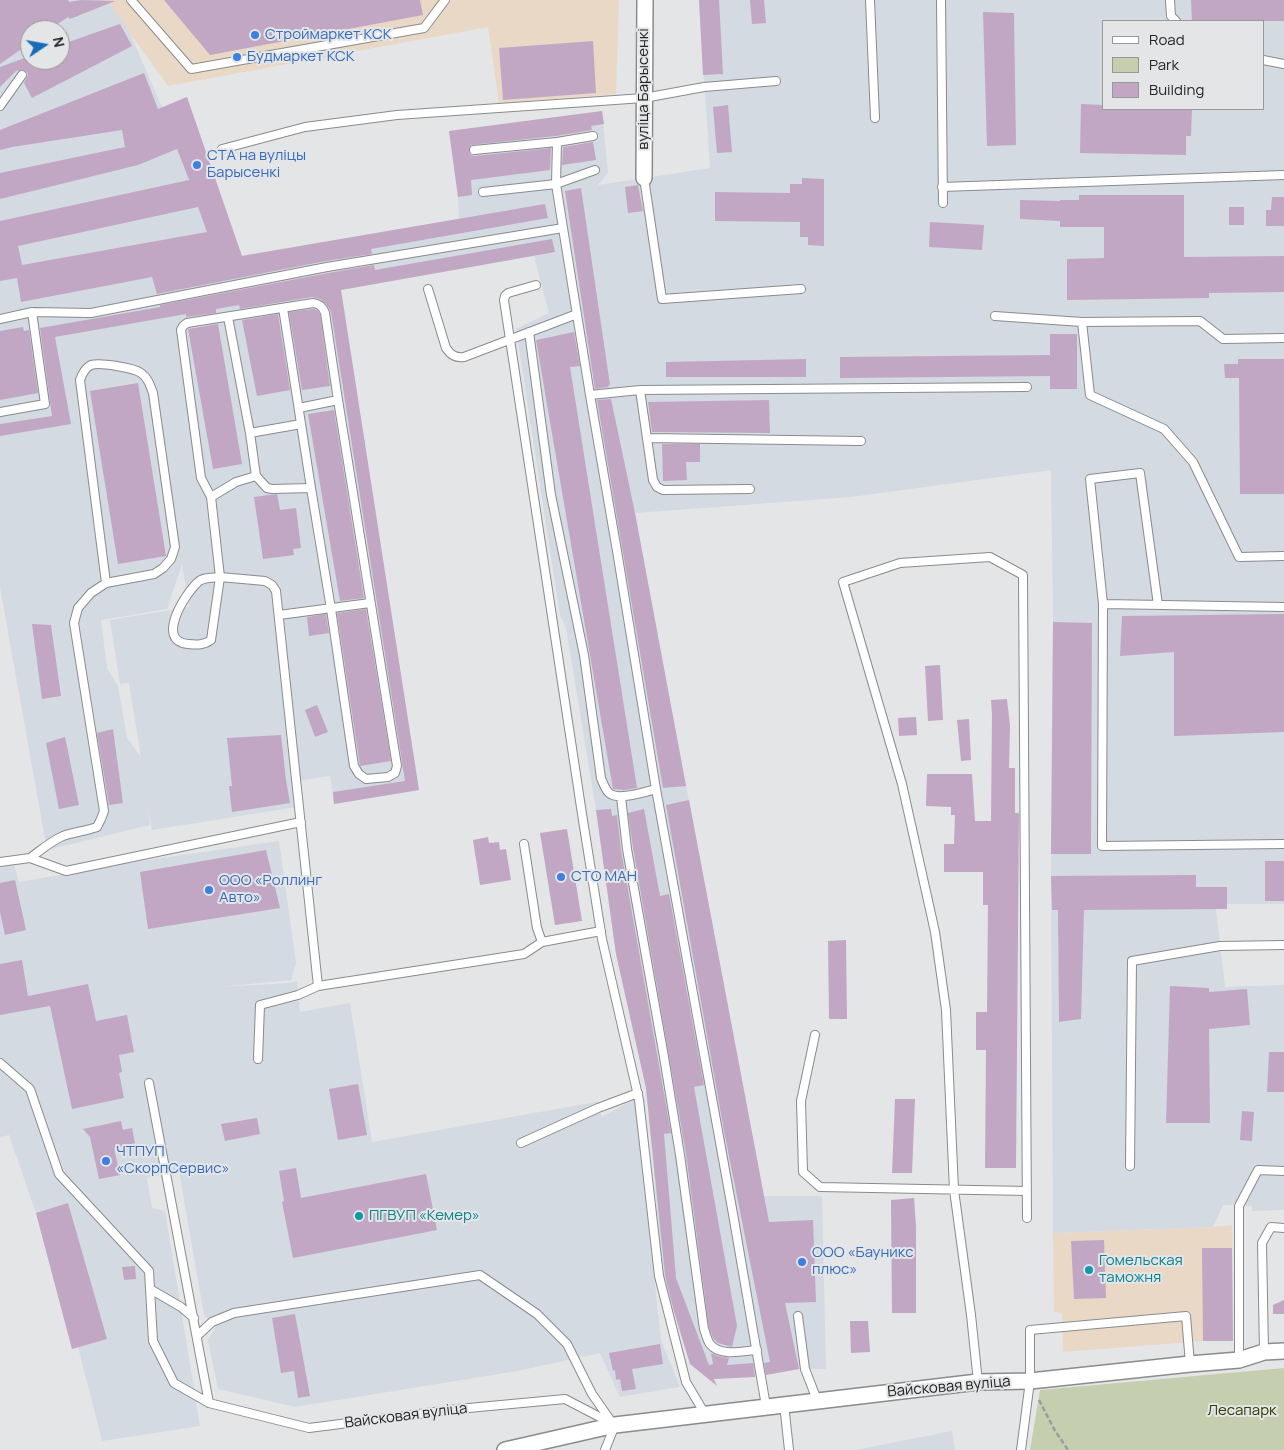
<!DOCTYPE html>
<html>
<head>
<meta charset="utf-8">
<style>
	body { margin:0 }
	#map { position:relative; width:1284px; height:1450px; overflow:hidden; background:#e4e5e6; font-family:Manrope,sans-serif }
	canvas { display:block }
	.legend { position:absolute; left:1102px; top:20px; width:162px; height:90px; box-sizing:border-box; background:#e4e5e6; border:1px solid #979899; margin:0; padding:6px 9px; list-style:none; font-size:15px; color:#242525 }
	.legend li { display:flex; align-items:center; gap:10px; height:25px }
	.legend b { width:25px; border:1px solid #979899 }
	.north { position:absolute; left:20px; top:20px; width:50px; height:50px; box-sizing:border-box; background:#e4e5e6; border:1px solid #979899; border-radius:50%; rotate:78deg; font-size:14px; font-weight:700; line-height:20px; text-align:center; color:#242525 }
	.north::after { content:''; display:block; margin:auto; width:18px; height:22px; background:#186bb9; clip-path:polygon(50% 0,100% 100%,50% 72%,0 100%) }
</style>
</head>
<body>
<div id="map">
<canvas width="1284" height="1450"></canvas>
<ul class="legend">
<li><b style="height:6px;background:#fff"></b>Road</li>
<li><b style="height:14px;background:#c5cfaf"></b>Park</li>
<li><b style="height:14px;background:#c1a7c3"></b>Building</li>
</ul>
<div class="north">N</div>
</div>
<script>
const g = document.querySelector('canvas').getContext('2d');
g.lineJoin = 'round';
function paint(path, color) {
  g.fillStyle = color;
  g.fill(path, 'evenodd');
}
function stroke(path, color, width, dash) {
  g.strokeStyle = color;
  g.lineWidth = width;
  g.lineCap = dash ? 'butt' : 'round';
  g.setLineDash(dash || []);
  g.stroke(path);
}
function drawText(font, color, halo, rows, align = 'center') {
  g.font = font + ' Manrope,sans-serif';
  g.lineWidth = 4;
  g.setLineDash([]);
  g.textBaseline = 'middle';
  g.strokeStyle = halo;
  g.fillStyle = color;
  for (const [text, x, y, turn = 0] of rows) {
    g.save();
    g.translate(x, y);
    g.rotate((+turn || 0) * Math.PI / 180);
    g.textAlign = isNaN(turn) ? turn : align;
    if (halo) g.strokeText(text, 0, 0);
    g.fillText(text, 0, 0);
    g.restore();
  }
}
const commercial = new Path2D(`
	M106 0H619L616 94 499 103 488 27 168 86Z
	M1232 1225 1233 1341H1203L1063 1352 1062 1313 1054 1312 1053 1233 1213 1227Z`);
const built = new Path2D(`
	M0 0H106L128 29 162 107 215 253V260L459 219 458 197 449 131 602 111 608 173 598 185 710 168 699 0H1284V904H1227V909H1216L1225 987 1284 985V1210L1252 1211V1206L1223 1205 1213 1227 1053 1233 1051 876 1053 622 1051 470 851 497 635 513 763 1196H822L826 1369H799L753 1377 690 1364 663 1277 646 1088 616 954 596 810 566 628 560 615 516 329 549 313 534 256 341 290 419 790 334 804 330 776 297 781V807L152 830 148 808 150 825 47 850 0 587ZM1103 21H1263V109H1103ZM30 30H60V60H30ZM182 564 189 607 110 620 120 684 129 683 141 757 127 738 118 686 107 668 101 620 167 609Z
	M279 841 296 963 291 980 218 987 290 983 297 981 300 1012 350 1003 372 1142 596 1102 602 1117 635 1099 661 1340 680 1387 620 1397 600 1353 517 1371 295 1407 218 1389 208 1340 216 1326 204 1315 179 1171 147 1178 152 1208 165 1211 200 1426 102 1441 78 1347 72 1349 36 1213 9 1135 0 1137V868L14 865 19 882 135 862Z
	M952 1431 955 1450H856Z`);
const green = new Path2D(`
	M1284 1368V1450H1030L1040 1390Z`);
const building = new Path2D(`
	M0 0H68L69 2 81 0 115 1 70 19 68 17 49 30H30V43L0 64Z
	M164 0H420L423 15 210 55Z
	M699 0H719L723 74 703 75Z
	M750 0H764L766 23 752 24Z
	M1191 0H1284V21H1192Z
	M983 12 1014 13 1016 145 987 146Z
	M120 24 132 46 32 98 24 83 28 75 27 72 23 70 18 71 17 70 0 87V67L30 56V60H60V45Z
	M593 41 596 93 503 100 499 48Z
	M144 73 158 109 187 97 242 256 545 204 548 218 371 249 372 254 326 261 157 294 152 277 21 302 17 278 0 281V221L189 180 177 149 138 165 0 199V173L125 147 122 130 12 147 0 150V130ZM198 207 207 232 22 265 18 246Z
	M1081 104 1103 105V109H1192L1191 136H1186V155L1080 153Z
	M728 105 732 152 717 153 713 107Z
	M602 111 604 124 591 126 592 130 556 136 471 145 469 151 470 154 474 156 551 148 550 170 471 180 472 195 458 197 449 131Z
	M593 142 596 160 562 165 563 147Z
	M802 178 824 179V246L808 245V237H800V222L715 221V192L790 193V184H802Z
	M638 185 643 211 628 213 625 187Z
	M581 188 610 385H608L609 387 595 389 565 191Z
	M1079 195H1184V257L1284 256V292L1209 293V298L1067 300V259L1104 258V227H1060V221L1020 219V200L1060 201V200H1079Z
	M1272 197H1284V226H1266V210H1271Z
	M1229 207H1244V225H1229Z
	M930 222 984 225 982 250 929 247Z
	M552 239 555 252 341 290 419 790 334 804 333 792 405 781 331 312 326 304 320 299 312 297 240 309 239 305 216 309V313L186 317V314L55 337 71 424 0 436V424L52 416 40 328 160 307V305L328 273 374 265 375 270Z
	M313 309 317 310 320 314 330 386 302 390 289 312Z
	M278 314 290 390 257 396 242 320Z
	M218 324 242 464 213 469 188 329Z
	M23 327 24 331 29 330 38 393 0 400V331Z
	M574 332 580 366 570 367 637 788 624 790 613 789 536 340Z
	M1050 334H1077V389H1050V376L840 378V357L1050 355Z
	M806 359V377H666V362Z
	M1238 359H1284V494H1240L1239 378H1225L1224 364H1238Z
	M138 383 166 556 118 564 90 391Z
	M611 399 635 513 686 786 663 788 597 400Z
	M769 400 770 433 652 432 648 402Z
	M334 410 364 598 340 601 308 414Z
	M662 444H700V462H686L687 480 663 481Z
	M277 494 280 510 296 508 301 548 293 549 294 555 263 559 254 497Z
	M366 609 391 761 360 766 337 613Z
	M326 614 329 633 309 636 307 617Z
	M1284 614V732L1174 736V652L1120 656 1122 616Z
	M1053 622 1092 623 1091 854H1051Z
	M32 624 51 625 61 696 42 699Z
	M940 665 943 720 928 721 925 666Z
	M1007 699 1010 726 1009 768H1015V813H1019L1016 1168H985L986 1050H976V1012H987L988 905H983V872H944V844H954L955 815H951V807L926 806 927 774H972L975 821H991L992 714 991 700Z
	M317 705 328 732 315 737 305 710Z
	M916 717 917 735 899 736 898 718Z
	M969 719 971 760 961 761 957 720Z
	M113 729 123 803 109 805 97 733Z
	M281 735 286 780 290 803 232 812 229 786H232L227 738Z
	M65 737 79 805 59 809 46 743Z
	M689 800 769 1222 813 1220 816 1302 785 1303 799 1369 766 1375 764 1363 770 1362 724 1131 666 805Z
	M611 809 612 816 617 815 621 850 671 1133 664 1134 676 1278 709 1365 713 1364 711 1353 718 1356 729 1358 727 1365 753 1363 755 1377 714 1379 717 1386 690 1364 673 1308 665 1275 646 1088 616 954 596 810Z
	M644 809 660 896 669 894 704 1085 694 1087 737 1326 732 1347 718 1343 713 1338 709 1328 686 1154 633 848 628 813Z
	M567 829 582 921 555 925 540 833Z
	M488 837 489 843 499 842 500 850 506 849 511 880 480 885 473 840Z
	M266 850 280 908 148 929 140 872Z
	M1265 861H1284V901H1265Z
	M1196 875V887H1227V909L1084 910 1081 1019 1059 1022 1058 910H1052L1051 876Z
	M15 880 26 930 5 935 0 912V883Z
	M846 940 847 1019H829L828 941Z
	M22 960 28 996 88 984 96 1021 127 1015 134 1052 119 1055 122 1072 119 1073 124 1098 72 1109 50 1006 0 1015V964Z
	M1170 986 1209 988V992L1247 989 1250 1025 1209 1029 1210 1123H1166Z
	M1269 1052H1284V1092H1267Z
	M358 1084 367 1135 338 1140 329 1089Z
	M895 1099H915L912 1173H892Z
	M1242 1111 1254 1112 1252 1141 1240 1140Z
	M257 1118 260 1134 225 1141 221 1124Z
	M121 1121 123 1130 132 1128 135 1143 114 1148 120 1175 99 1179 90 1137 83 1129Z
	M296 1168 301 1198 426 1174 437 1230 293 1258 282 1202 284 1201 279 1171Z
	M914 1198 916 1226V1313H892L891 1200Z
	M68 1203 107 1339 72 1349 36 1213Z
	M1104 1240 1106 1298 1074 1299 1071 1241Z
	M1202 1248H1232L1233 1341H1203Z
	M135 1266 136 1279 124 1280 122 1267Z
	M1284 1300V1314H1273V1305Z
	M295 1314 310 1396 298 1398 294 1371 281 1373 272 1318Z
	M850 1321H868L870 1352 851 1353Z
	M660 1344 663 1364 632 1369 636 1389 622 1391 620 1379 616 1380 615 1370 613 1371 609 1353Z`);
const path = new Path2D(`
	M1039 1400 1054 1429 1068 1450`);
const lane = new Path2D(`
	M131 0 191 69 424 28 445 0
	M870 0 875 118
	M941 0 943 203
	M1170 0 1171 16 1176 21
	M1263 60 1284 64
	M0 106 22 75
	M557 142 556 184 563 228
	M222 149 305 127 397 115 644 98 704 87 776 81
	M474 150 557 142 593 136
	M644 178 662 299 801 289
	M942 187 1284 175
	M483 192 556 184 595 170
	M536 285 508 293 505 296 504 300 582 814 602 939 639 1100 659 1276 686 1382 705 1414
	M428 289 446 348C451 355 455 358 464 357L577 314
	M283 308 311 488
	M995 316 1082 322 1200 321 1223 339 1284 338
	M228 317 250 433 301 424
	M0 319 32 312 91 313 327 267 563 228 590 395 617 551 656 789 733 1214 766 1406
	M1082 322 1090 395 1164 429 1193 462 1239 557 1284 556
	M529 332 551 495 584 655 601 778C603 783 605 789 609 793 618 801 645 792 656 789
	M640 390 653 480 657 487 663 490 750 489
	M590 395 640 390 1027 387
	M299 408 338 400
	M0 412 45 404 32 312
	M250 433 256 476
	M647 438 861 441
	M211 497 236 482 256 476 267 488 272 489 311 488 331 609 354 766 359 774 366 779 388 777 395 773 397 766 338 400 325 313C323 307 320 304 313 303L187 323 183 326 181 330 201 478 211 497 220 577 265 581 272 585 276 591 318 986
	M220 577 211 640C204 645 197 645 188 644 155 641 185 594 198 582 203 577 213 578 220 577Z
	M1103 604 1284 607
	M1158 605 1140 473 1090 479 1103 604 1102 846 1284 844
	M279 615 370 603
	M621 797 627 849 664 1057 680 1155 704 1329C706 1334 707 1340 710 1344 720 1357 743 1351 757 1350
	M524 844 537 928 542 942 601 931
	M30 858C40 851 51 841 63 836 74 832 86 831 97 827L101 819 104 811 74 623 78 608 91 593 106 583 154 574 163 568 171 559 175 547 153 393C150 385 148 378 141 373 134 368 100 362 91 365 85 368 82 374 80 380L106 583
	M0 862 30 858 66 871 301 822
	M815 1035 801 1101 803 1172 820 1187 1027 1191
	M258 1059 260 1005 298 995 318 986 524 954 542 942
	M0 1063 30 1089 59 1174 149 1271 153 1341 174 1383 209 1403 309 1428 458 1409 565 1399 613 1424
	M149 1083 209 1403
	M521 1143 598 1108 638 1093
	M1130 1166 1132 961 1220 946 1284 945
	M150 1289 181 1307 194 1318
	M798 1316 805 1369 817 1400
	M197 1336 212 1322 234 1313 480 1275 537 1314 567 1344 592 1394 613 1424
	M1264 1352 1262 1243 1271 1227 1284 1228
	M1239 1360V1206L1258 1170 1284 1171
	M978 1382 971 1315 954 1190 946 1010 935 932 902 784 843 582 900 563 990 557 1023 575 1027 1218
	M784 1404 789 1450
	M605 1450 615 1425
	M1021 1450 1030 1381V1330L1186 1316 1190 1364`);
const street = new Path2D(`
	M644 178 645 0
	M505 1450 615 1425 978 1382 1030 1381 1190 1364 1239 1360 1264 1352 1284 1351`);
const markers = [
	[255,35,5,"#3f7fe0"],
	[237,57,5,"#3f7fe0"],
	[197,165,5,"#3f7fe0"],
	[561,877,5,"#3f7fe0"],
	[209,890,5,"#3f7fe0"],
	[106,1161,5,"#3f7fe0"],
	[359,1216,5,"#0f9aa8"],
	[802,1262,5,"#3f7fe0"],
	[1089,1270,5,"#0f9aa8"]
];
const shopNames = [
	["Строймаркет КСК",265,35],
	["Будмаркет КСК",247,57],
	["СТА на вуліцы",207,156],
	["Барысенкі",207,173],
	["СТО МАН",571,877],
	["ООО «Роллинг",219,881],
	["Авто»",219,898],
	["ЧТПУП",116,1152],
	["«СкорпСервис»",116,1169],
	["ООО «Бауникс",812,1253],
	["плюс»",812,1270]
];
const streetNames = [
	["вуліца Барысенкі",644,89,-90],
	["Вайсковая вуліца",949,1387,-5],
	["Вайсковая вуліца",406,1416,-7]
];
const cultureNames = [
	["ПГВУП «Кемер»",369,1216],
	["Гомельская",1099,1261],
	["таможня",1099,1278]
];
const parkNames = [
	["Лесапарк",1242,1411]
];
paint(commercial, '#ead8c7');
paint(built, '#d3dae1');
paint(green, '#c5cfaf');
paint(building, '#c1a7c3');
stroke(lane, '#898b8c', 10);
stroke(street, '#898b8c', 18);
stroke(path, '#9b9c9d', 2.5, [5, 2.5]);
stroke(lane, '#fff', 8);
stroke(street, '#fff', 15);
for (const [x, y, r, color] of markers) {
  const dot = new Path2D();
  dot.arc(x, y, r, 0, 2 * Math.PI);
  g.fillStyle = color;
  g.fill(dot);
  stroke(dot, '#e4e5e6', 2);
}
drawText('15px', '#366cbe', '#e4e5e6', shopNames, 'left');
drawText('15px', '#242525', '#e4e5e6', streetNames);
drawText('15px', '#0d838f', '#e4e5e6', cultureNames, 'left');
drawText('15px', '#2f3c00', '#e4e5e6', parkNames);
</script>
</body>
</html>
